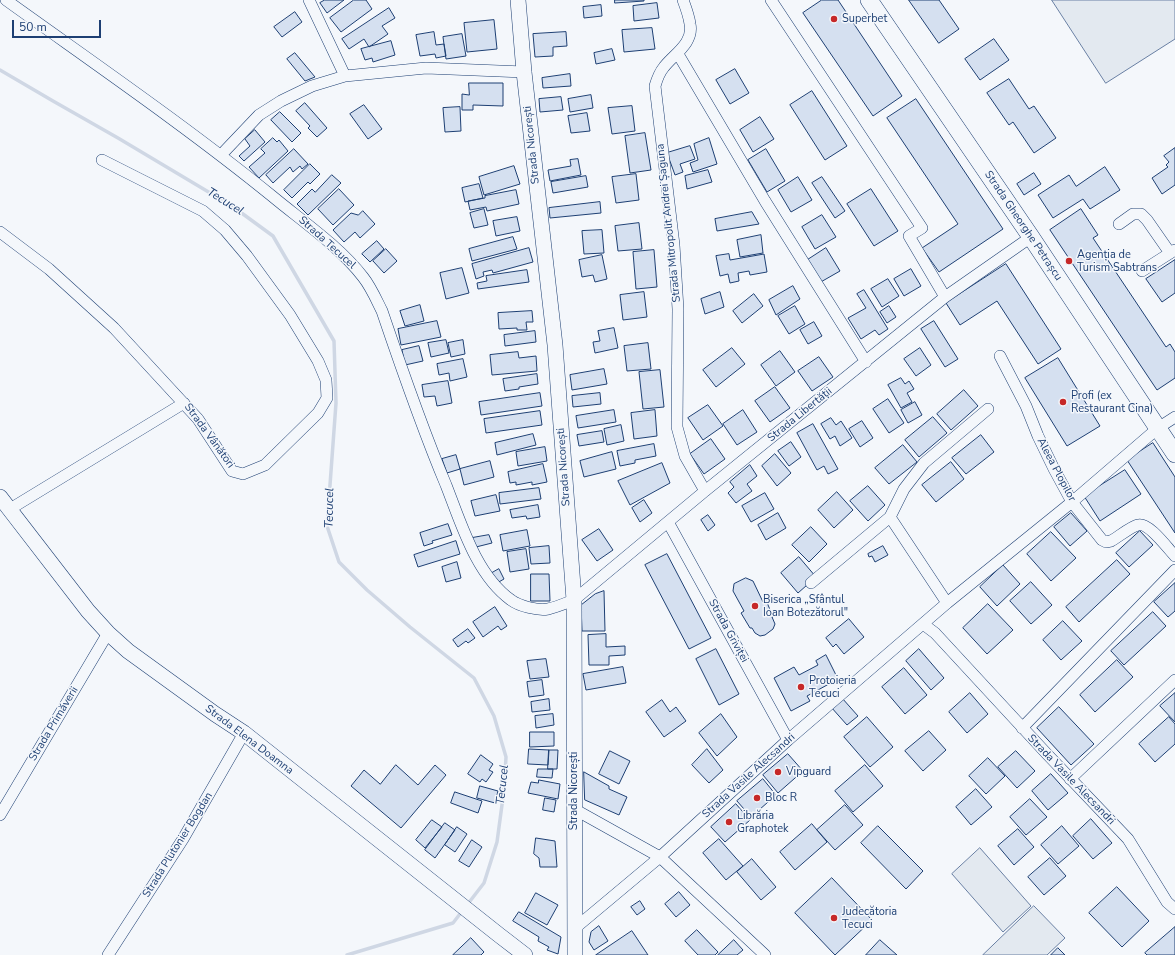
<!DOCTYPE html>
<html>
<head>
<meta charset="utf-8">
<style>
	body { margin:0 }
	#map { position:relative; width:1175px; height:955px; overflow:hidden; background:#f4f7fb; font-family:"Nunito Sans",sans-serif }
	canvas { display:block }
	.scale { position:absolute; left:12px; top:20px; width:89px; height:18px; box-sizing:border-box; border:2px solid #1d3f73; border-top:0; padding-left:5px; font-size:12px; line-height:14px; white-space:nowrap; color:#1d3f73; -webkit-text-stroke:3px #f4f7fb; paint-order:stroke }
</style>
</head>
<body>
<div id="map">
<canvas width="1175" height="955"></canvas>
<div class="scale">50 m</div>
</div>
<script>
const g = document.querySelector('canvas').getContext('2d');
g.lineJoin = 'round';
function paint(path, color) {
  g.fillStyle = color;
  g.fill(path, 'evenodd');
}
function stroke(path, color, width, dash) {
  g.strokeStyle = color;
  g.lineWidth = width;
  g.lineCap = dash ? 'butt' : 'round';
  g.setLineDash(dash || []);
  g.stroke(path);
}
function drawText(font, color, halo, rows, align = 'center') {
  g.font = font + ' "Nunito Sans",sans-serif';
  g.lineWidth = 3;
  g.setLineDash([]);
  g.textBaseline = 'middle';
  g.strokeStyle = halo;
  g.fillStyle = color;
  for (const [text, x, y, turn = 0] of rows) {
    g.save();
    g.translate(x, y);
    g.rotate((+turn || 0) * Math.PI / 180);
    g.textAlign = isNaN(turn) ? turn : align;
    if (halo) g.strokeText(text, 0, 0);
    g.fillText(text, 0, 0);
    g.restore();
  }
}
const green = new Path2D(`
	M1052 0H1175V39L1106 83Z
	M980 848 1031 906 1003 932 952 874Z
	M1034 906 1065 938 1047 955H983Z`);
const stream = new Path2D(`
	M0 70 53 101 118 138 232 206 273 236 334 341 336 403 327 526 339 562 367 590 410 627 474 678 494 716 506 757 504 790 497 842 484 883 467 905
	M347 955 453 923 463 910`);
const building = new Path2D(`
	M325 0H344L327 13 320 3Z
	M354 0H366L372 9 341 32 330 18Z
	M615 0H644V1L615 3Z
	M822 0H838L902 96 873 116 803 13Z
	M909 0H939L959 29 939 43Z
	M657 3 659 18 634 21 633 6Z
	M601 5 602 16 584 18 583 7Z
	M389 8 395 18 382 26 388 34 369 47 364 39 349 49 342 39Z
	M295 12 302 22 282 37 274 27Z
	M494 20 497 49 467 52 464 23Z
	M652 28 655 49 624 52 622 30Z
	M434 32 436 45 444 44 446 56 436 58 435 54 420 56 416 35Z
	M566 32 567 46 553 47V56L535 57 533 34Z
	M462 34 466 56 446 59 443 37Z
	M994 39 1009 60 980 80 965 59Z
	M391 41 395 55 373 62 372 58 365 60 361 49Z
	M612 49 615 60 596 64 594 53Z
	M295 53 315 77 305 81 287 59Z
	M735 69 749 93 730 104 716 80Z
	M570 74 571 86 543 88 542 78Z
	M1009 79 1029 109 1034 106 1056 138 1034 153 1013 122 1009 125 987 93Z
	M469 83H503V106L473 105V110H462V94L469 95Z
	M812 91 847 146 825 160 790 105Z
	M591 95 593 108 570 112 568 99Z
	M561 97 563 110 540 112 539 99Z
	M916 99 1003 229 939 272 922 248 958 224 887 118Z
	M305 103 327 128 317 137 308 128 310 126 296 111Z
	M364 105 382 129 368 139 350 114Z
	M632 106 635 131 612 134 608 108Z
	M460 107 461 131 445 132 443 108Z
	M280 112 301 133 292 142 271 120Z
	M587 113 590 131 571 133 568 116Z
	M760 117 774 139 753 152 740 130Z
	M255 130 265 142 244 161 239 156 250 146 245 139Z
	M645 133 651 170 630 173 625 136Z
	M273 138 277 142 279 140 288 151 259 178 249 167 265 153 261 149Z
	M709 138 717 164 693 172 690 163 698 160 694 144Z
	M690 146 695 159 680 164 683 172 675 175 667 153Z
	M1175 148V185L1162 194 1152 178 1168 167 1166 165 1169 162 1164 156Z
	M294 149 308 164 302 169 300 166 293 172 290 167 273 183 266 175Z
	M766 149 785 181 767 192 748 160Z
	M578 159 581 175 550 181 548 170 571 166 570 160Z
	M310 164 320 174 310 184 308 182 292 198 284 190Z
	M514 166 520 184 484 195 479 177Z
	M1105 167 1120 190 1090 209 1083 199 1053 218 1038 195 1069 175 1076 186Z
	M708 170 712 182 687 189 685 176Z
	M1034 173 1041 184 1024 195 1017 184Z
	M636 174 639 200 616 203 612 177Z
	M332 175 341 183 308 215 297 204 312 189 315 192Z
	M586 176 588 187 553 193 551 182Z
	M798 177 812 200 791 212 778 190Z
	M822 177 845 211 835 218 812 183Z
	M479 184 483 198 465 202 462 188Z
	M339 189 354 205 333 225 318 209Z
	M871 189 898 231 874 246 847 204Z
	M516 190 519 204 487 211 486 207 470 210 468 201 485 198V196Z
	M600 202 601 213 550 218 549 208Z
	M484 209 488 225 474 228 470 213Z
	M1081 209 1098 235 1093 238 1166 347 1170 344 1175 352V378L1157 390 1050 230Z
	M363 211 375 224 360 238 355 232 344 242 333 230 351 213 358 215Z
	M752 212 759 224 717 231 715 219Z
	M822 215 836 237 815 249 802 227Z
	M517 217 520 231 496 236 493 221Z
	M639 223 642 249 618 251 615 226Z
	M602 230 604 253 584 254 582 231Z
	M761 235 763 253 740 257 737 240Z
	M513 237 517 249 472 261 469 249Z
	M377 241 384 249 370 262 362 254Z
	M529 248 533 262 493 273 492 270 483 272 484 276 476 279 472 264Z
	M826 248 840 271 819 283 806 261Z
	M386 249 397 261 384 273 373 261Z
	M654 250 657 287 636 289 633 252Z
	M729 254 730 260 764 254 767 272 750 275 749 271 738 273 739 281 730 283 728 274 720 276 716 256Z
	M602 255 607 279 595 282 593 275 582 277 579 260Z
	M1175 260V293L1162 302 1146 279Z
	M1006 264 1061 349 1038 364 997 301 960 325 946 303Z
	M462 268 469 293 446 299 440 273Z
	M911 269 921 286 904 296 894 279Z
	M527 270 529 282 478 289 477 283 487 281 486 276Z
	M888 279 899 296 882 307 871 289Z
	M793 286 800 299 776 315 769 300Z
	M864 290 888 329 879 335 875 330 861 339 848 318 866 308 857 294Z
	M644 292 647 317 623 320 620 295Z
	M720 292 724 307 705 314 701 299Z
	M754 294 763 306 742 323 733 311Z
	M420 305 424 321 405 326 400 311Z
	M795 306 805 324 789 334 778 316Z
	M889 306 896 317 887 323 880 312Z
	M532 311 533 322H526L527 330H517V328L499 329 498 313Z
	M437 321 441 337 401 345 398 329Z
	M934 321 958 359 945 367 921 329Z
	M814 322 822 336 808 344 800 330Z
	M614 328 618 348 595 353 593 342 600 341 598 331Z
	M535 331 536 342 505 346 504 335Z
	M446 340 449 353 431 357 428 343Z
	M463 340 465 354 451 357 448 343Z
	M648 343 651 369 627 371 624 346Z
	M419 346 423 361 405 365 402 350Z
	M732 348 745 364 716 387 703 370Z
	M920 348 931 365 916 376 904 359Z
	M780 351 795 372 776 386 761 365Z
	M518 352 519 358 536 356 537 371 492 375 490 355Z
	M819 357 833 377 812 391 798 371Z
	M1058 358 1100 426 1067 446 1025 378Z
	M463 359 467 377 450 381 449 373 439 375 437 364Z
	M604 369 607 384 572 390 570 375Z
	M660 370 664 407 643 409 639 372Z
	M537 374 538 384 519 387V389L505 391 503 379Z
	M901 378 905 384 909 381 914 389 907 393 912 402 901 408 888 385Z
	M448 381 452 403 437 406 435 396 424 397 422 385Z
	M775 387 790 408 770 422 755 401Z
	M964 390 978 406 951 430 937 414Z
	M540 393 542 406 481 415 479 402Z
	M600 393 601 404 573 407 572 396Z
	M888 399 904 423 889 433 873 409Z
	M915 402 922 415 908 423 901 410Z
	M708 405 723 426 703 440 688 418Z
	M614 410 616 422 578 428 576 416Z
	M655 410 657 436 634 439 631 413Z
	M743 410 757 432 737 445 723 424Z
	M540 411 542 425 486 433 484 419Z
	M933 417 947 433 919 457 905 440Z
	M831 418 836 425 841 421 852 438 840 446 835 436 830 439 821 424Z
	M862 421 873 438 860 447 849 429Z
	M813 424 838 469 828 474 824 466 817 470 797 433Z
	M621 425 624 441 607 445 604 429Z
	M602 431 604 442 579 446 577 435Z
	M533 434 536 445 497 455 495 443Z
	M981 435 994 452 966 474 952 458Z
	M711 439 725 459 704 474 690 454Z
	M791 442 801 457 789 466 778 451Z
	M1153 443 1175 477V533L1127 460Z
	M654 444 656 456 635 460V463L620 466 617 451Z
	M903 445 917 462 889 484 875 468Z
	M545 447 547 461 518 466 516 452Z
	M612 452 616 469 584 477 580 461Z
	M775 454 791 473 777 486 762 466Z
	M456 455 460 469 447 473 442 459Z
	M490 461 494 477 464 485 460 469Z
	M951 462 964 479 936 502 922 485Z
	M662 463 670 483 630 505 618 481Z
	M543 464 547 482 532 485V482L516 485V482L510 483 508 472Z
	M750 465 757 476 747 484 752 491 736 503 728 493 734 487 730 482Z
	M1125 470 1141 494 1100 521 1084 496Z
	M868 486 885 505 868 521 850 501Z
	M539 488 541 499 500 504 499 493Z
	M837 492 853 510 834 528 818 510Z
	M765 493 774 509 751 522 742 506Z
	M496 495 500 511 475 516 471 501Z
	M644 500 652 513 640 522 632 508Z
	M538 505 540 517 527 519 526 516 512 518 510 510Z
	M778 513 786 528 766 540 758 525Z
	M1071 513 1087 531 1070 546 1054 527Z
	M708 515 715 525 708 531 701 520Z
	M448 524 452 535 432 541 433 543 424 546 420 533Z
	M811 527 827 544 809 562 792 545Z
	M599 529 613 550 597 561 582 540Z
	M527 530 530 546 503 551 500 535Z
	M1140 531 1153 545 1129 567 1116 553Z
	M1051 532 1076 558 1051 581 1027 554Z
	M489 535 492 543 476 547 472 538Z
	M456 541 460 554 418 567 414 555Z
	M549 546 550 563 531 564 529 548Z
	M883 546 888 555 875 562 872 556 869 557 868 554Z
	M526 549 529 569 510 572 507 552Z
	M667 554 711 638 689 649 645 565Z
	M799 557 816 577 798 593 781 573Z
	M1117 560 1130 574 1079 622 1066 607Z
	M457 562 461 578 446 582 442 567Z
	M1003 565 1020 584 997 606 980 587Z
	M499 569 504 579 497 583 492 573Z
	M531 574H549L550 601H531Z
	M746 578 753 581 763 602 766 600 773 617H772L775 624 773 629 765 635 760 636 755 633 752 628H750L741 613 744 611 733 591 734 584Z
	M1031 582 1052 605 1031 624 1010 601Z
	M1175 583V611L1168 617 1154 602Z
	M604 591 605 631H582L581 605 595 594Z
	M988 604 1013 630 987 654 963 628Z
	M495 607 507 626 501 630 498 626 483 637 473 622Z
	M1153 612 1166 626 1124 665 1111 651Z
	M849 619 864 637 844 654 836 644 833 647 826 638Z
	M1063 621 1082 641 1061 660 1043 640Z
	M468 629 475 638 468 643 466 641 458 647 453 640Z
	M606 634V647L625 646V655L609 656V665H589L588 635Z
	M716 649 739 694 719 705 696 659Z
	M919 649 944 678 931 690 906 661Z
	M826 655 838 679 807 696 810 701 791 711 774 678 794 667 799 675 818 665 816 661Z
	M546 659 549 677 530 679 527 661Z
	M1117 660 1133 677 1095 712 1080 695Z
	M623 667 626 683 586 690 583 674Z
	M904 668 927 695 905 714 882 687Z
	M542 680 544 695 529 697 527 682Z
	M970 693 988 714 967 733 949 712Z
	M1175 693V722L1160 706Z
	M842 698 858 716 847 725 831 707Z
	M549 699 550 710 532 712 531 702Z
	M662 700 670 712 676 707 686 721 664 737 646 712Z
	M1059 707 1094 744 1071 765 1037 728Z
	M553 714 554 725 536 728 535 716Z
	M721 714 737 737 717 756 699 733Z
	M867 717 893 747 870 767 844 737Z
	M1169 717 1175 724V744L1155 762 1139 744Z
	M929 731 946 750 923 771 905 751Z
	M530 732H554V746L530 747Z
	M529 749 549 750 548 765 528 764Z
	M707 749 723 770 709 783 692 765Z
	M549 750H558L557 769H548Z
	M610 751 630 761 619 784 599 774Z
	M1016 751 1035 771 1017 788 998 767Z
	M788 754 803 771 778 793 763 775Z
	M481 755 493 764 489 770 493 772 486 782 482 779 480 782 468 774Z
	M988 758 1005 776 986 794 969 776Z
	M396 765 418 785 435 765 446 775 401 828 351 786 364 770 380 784Z
	M865 765 883 786 853 812 835 791Z
	M538 769H553L552 778 537 777Z
	M584 772 609 786V789L627 797 619 815 585 800Z
	M1051 774 1068 793 1048 810 1032 791Z
	M763 779 776 795 751 817 737 801Z
	M539 780 560 784 558 799 528 793 531 782 538 783Z
	M480 786 498 791 495 803 477 798Z
	M976 789 992 807 971 825 956 807Z
	M455 792 482 801 478 813 451 803Z
	M545 798 556 800 554 812 543 810Z
	M1030 799 1047 817 1026 835 1010 817Z
	M736 804 750 820 725 842 711 827Z
	M845 805 863 825 835 850 817 830Z
	M1091 819 1112 843 1093 859 1073 836Z
	M432 820 442 827 425 848 416 840Z
	M445 823 455 830 435 858 425 850Z
	M812 824 827 842 795 870 780 852Z
	M878 826 923 871 906 889 861 843Z
	M1062 826 1079 846 1058 864 1041 845Z
	M457 827 467 834 455 852 445 845Z
	M1018 829 1034 847 1014 865 998 846Z
	M536 838 555 841 557 867H540L539 858 534 854Z
	M719 839 743 866 726 880 703 853Z
	M472 840 482 847 469 867 459 861Z
	M1050 858 1066 876 1044 895 1028 877Z
	M752 859 776 887 761 900 737 872Z
	M832 878 872 920 835 955 795 913Z
	M1117 887 1149 921 1122 947 1089 913Z
	M679 892 690 905 676 917 665 904Z
	M536 893 558 905 547 925 525 913Z
	M640 901 645 909 637 915 631 907Z
	M519 912 561 937 558 954 547 950 549 947 538 941 539 937 513 921Z
	M599 926 608 941 594 950 589 942 591 932Z
	M1175 927V955H1147L1145 953Z
	M697 930 718 952 715 955H698L685 941Z
	M632 931 648 955H596Z
	M471 938 484 952 481 955H453Z
	M734 940 743 950 737 955H718Z
	M880 940 897 955H866Z
	M1058 948 1065 955H1051Z`);
const street = new Path2D(`
	M6 0C95 64 187 127 272 196 302 221 339 246 363 277 371 287 376 299 382 311 402 370 422 428 446 485 461 523 476 575 511 600 519 606 538 611 548 609 557 607 566 603 574 600L705 491 945 297 1031 237
	M309 0 345 76
	M683 0C686 8 689 16 690 24 694 43 674 54 664 67 659 73 657 79 655 86L674 245 678 309 677 427 685 456 705 491
	M771 0 922 228 909 236 945 297
	M678 54 765 201 866 362
	M221 155 259 115 281 101 312 86 345 76 426 68 524 72
	M1119 224 1133 214H1141L1147 220 1170 253
	M0 232 49 269 114 328 198 419 232 471 243 474 265 465 318 413 327 398 326 380 318 361 290 315 247 256 225 230 203 211 102 160
	M1142 271 1175 250
	M1000 356 1026 406 1038 436 1054 469 1072 502 1102 540 1106 542 1111 541C1118 537 1132 526 1138 525 1149 522 1168 549 1175 556
	M10 509 184 403
	M890 517 947 603
	M668 522 788 740
	M811 583 890 517 904 489 924 463 988 409
	M923 624 935 633 1046 753 1128 839 1167 902 1175 909
	M1022 728 1175 570
	M1070 779 1175 680
	M574 809 660 857 765 955
	M0 815 108 633
	M574 929 660 857 788 740 947 603 1072 502 1158 428 1175 417
	M108 955 183 839 244 733`);
const secondary = new Path2D(`
	M518 0 524 72 555 345 574 600 575 955
	M0 497 88 611 108 633 128 651 215 714 244 733 499 935 525 955`);
const primary = new Path2D(`
	M869 0 1031 237 1175 454`);
const markers = [
	[834,19,4,"#c62828"],
	[1069,261,4,"#c62828"],
	[1063,402,4,"#c62828"],
	[755,606,4,"#c62828"],
	[801,687,4,"#c62828"],
	[778,772,4,"#c62828"],
	[757,798,4,"#c62828"],
	[729,822,4,"#c62828"],
	[834,918,4,"#c62828"]
];
const poiNames = [
	["Superbet",842,19],
	["Agenția de",1077,255],
	["Turism Sabtrans",1077,268],
	["Profi (ex",1071,396],
	["Restaurant Cina)",1071,409],
	["Biserica „Sfântul",763,600],
	["Ioan Botezătorul\"",763,613],
	["Protoieria",809,681],
	["Tecuci",809,694],
	["Vipguard",786,772],
	["Bloc R",765,798],
	["Librăria",737,816],
	["Graphotek",737,829],
	["Judecătoria",842,912],
	["Tecuci",842,925]
];
const streetNames = [
	["Strada Nicorești",532,145,-96],
	["Strada Mitropolit Andrei Șaguna",669,223,-96],
	["Strada Gheorghe Petrașcu",1023,226,56],
	["Strada Tecucel",327,243,42],
	["Strada Libertății",800,415,-39],
	["Strada Vânători",209,436,54],
	["Strada Nicorești",564,467,-94],
	["Aleea Plopilor",1056,470,62],
	["Strada Griviței",728,631,61],
	["Strada Primăverii",54,724,-59],
	["Strada Elena Doamna",249,740,37],
	["Strada Vasile Alecsandri",749,776,-42],
	["Strada Vasile Alecsandri",1071,780,46],
	["Strada Nicorești",574,791,-90],
	["Strada Plutonier Bogdan",178,845,-58]
];
const waterNames = [
	["Tecucel",225,202,32],
	["Tecucel",330,508,-89],
	["Tecucel",503,785,-84]
];
paint(green, '#e3e9f0');
stroke(green, '#687fa3', 1);
stroke(stream, '#cfd7e4', 3.5);
paint(building, '#d5e0f0');
stroke(building, '#1d3f73', 1);
stroke(street, '#1d3f73', 12);
stroke(secondary, '#1d3f73', 16);
stroke(primary, '#1d3f73', 18);
stroke(street, '#f4f7fb', 11);
stroke(secondary, '#f4f7fb', 15);
stroke(primary, '#f4f7fb', 17);
for (const [x, y, r, color] of markers) {
  const dot = new Path2D();
  dot.arc(x, y, r, 0, 2 * Math.PI);
  g.fillStyle = color;
  g.fill(dot);
  stroke(dot, '#f4f7fb', 1.5);
}
drawText('11px', '#1d3f73', '#f4f7fb', poiNames, 'left');
drawText('11px', '#1d3f73', '#f4f7fb', streetNames);
drawText('italic 12px', '#1d3f73', '#f4f7fb', waterNames);
</script>
</body>
</html>
